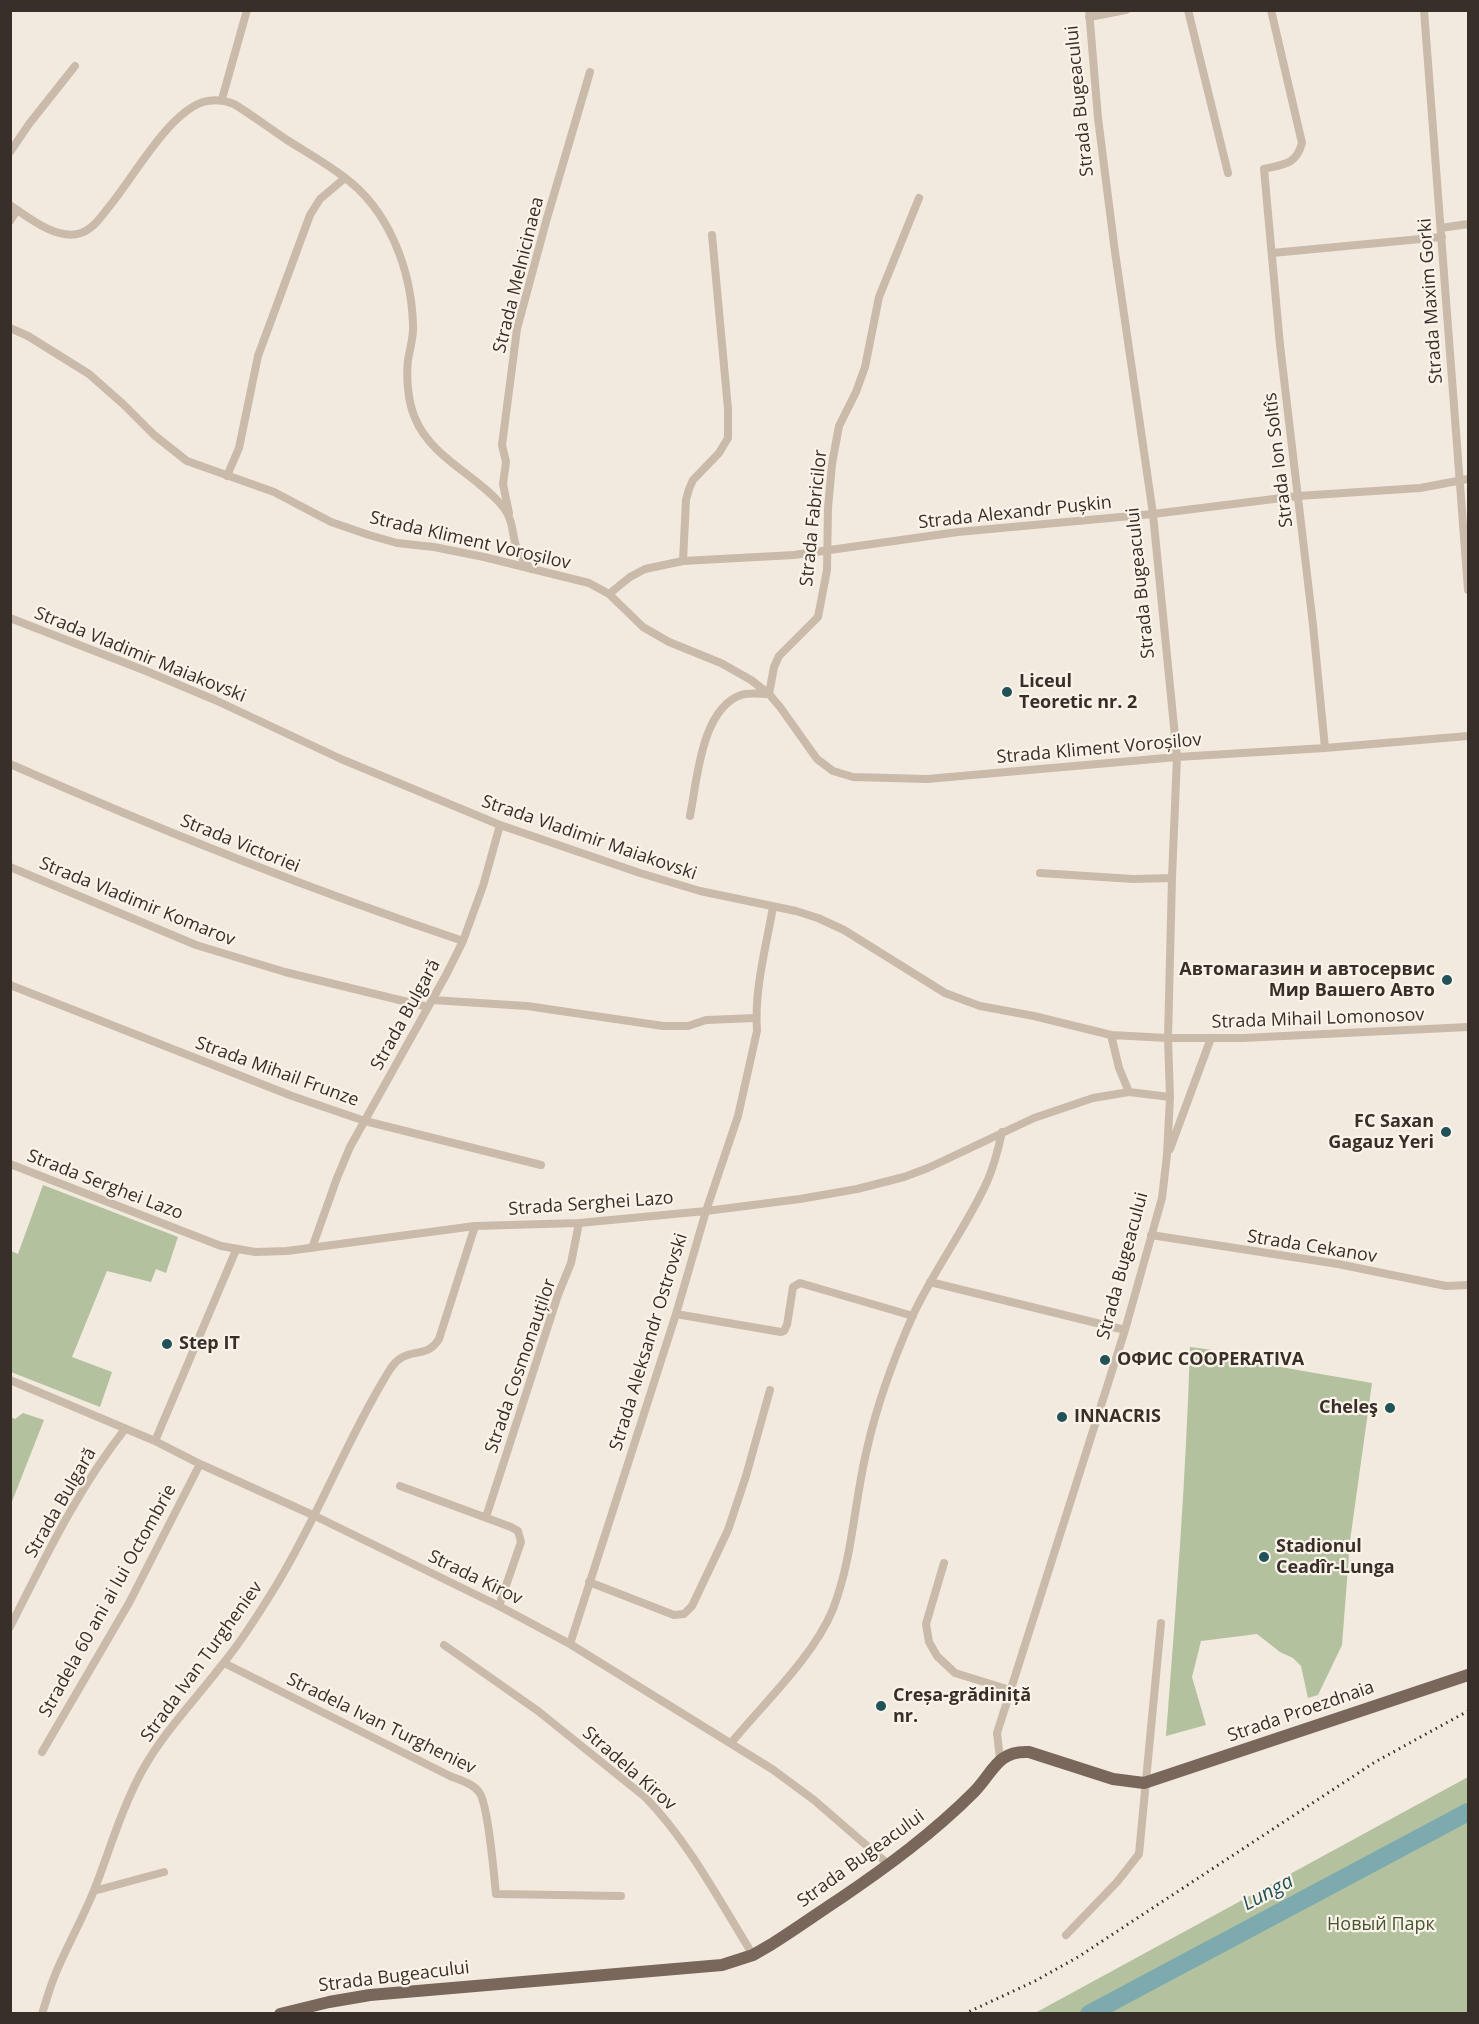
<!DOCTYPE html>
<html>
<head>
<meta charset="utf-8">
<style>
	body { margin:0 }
	#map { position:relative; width:1479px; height:2024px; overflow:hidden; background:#f2eade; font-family:"Open Sans",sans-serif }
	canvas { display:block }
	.frame { position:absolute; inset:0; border:12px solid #382f29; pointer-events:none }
</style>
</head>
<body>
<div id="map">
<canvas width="1479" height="2024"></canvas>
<div class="frame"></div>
</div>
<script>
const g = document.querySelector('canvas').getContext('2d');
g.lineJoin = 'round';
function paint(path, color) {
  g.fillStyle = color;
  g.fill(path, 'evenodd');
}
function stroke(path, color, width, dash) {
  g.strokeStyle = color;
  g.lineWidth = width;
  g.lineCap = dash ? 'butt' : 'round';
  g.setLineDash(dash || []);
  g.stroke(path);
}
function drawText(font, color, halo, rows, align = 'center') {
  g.font = font + ' "Open Sans",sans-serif';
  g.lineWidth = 4.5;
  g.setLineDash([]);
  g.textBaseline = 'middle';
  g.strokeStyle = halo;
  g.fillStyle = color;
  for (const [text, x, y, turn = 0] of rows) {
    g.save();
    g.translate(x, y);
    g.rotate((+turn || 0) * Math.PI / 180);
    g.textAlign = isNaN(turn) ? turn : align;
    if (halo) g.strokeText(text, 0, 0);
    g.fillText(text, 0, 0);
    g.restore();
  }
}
const green = new Path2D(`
	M43 1185 178 1237 166 1273 156 1269 151 1282 107 1271 72 1357 112 1372 100 1407 11 1372V1251L18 1254Z
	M1190 1347 1213 1350 1212 1355 1372 1383 1350 1541 1342 1645 1318 1695 1308 1698 1301 1666 1293 1658 1280 1652 1257 1634 1201 1641 1192 1677 1206 1725 1166 1736C1176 1606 1186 1477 1190 1347Z
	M23 1413 44 1420 11 1504V1417L15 1419Z
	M1468 1777V2013H1035Z`);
const river = new Path2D(`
	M1089 2014 1468 1812`);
const street = new Path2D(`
	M1188 10 1228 173
	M1271 10 1302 143C1296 165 1284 164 1264 169L1280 345 1313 625 1325 748
	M1424 10 1468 590
	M1089 17 1126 10
	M222 99 247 10
	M10 152 29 124 75 66
	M10 205C29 218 57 241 81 233 93 229 101 217 108 208 132 180 167 114 203 102 214 99 224 100 234 104 252 115 269 128 287 140 306 152 326 163 344 177 389 210 411 269 413 324 414 336 410 348 408 360 406 378 408 402 415 418 431 458 479 476 504 508 513 520 512 533 516 546 519 556 525 562 531 569
	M10 221 17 210
	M1441 228 1468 224
	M1272 253 1442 237
	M10 328 28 336 89 374 123 404 154 435 187 461 274 492 331 522 369 535 397 543 434 547 484 557 589 583 609 594 643 627 669 642 721 663 751 680 769 694 780 707 817 759 833 771 853 777 927 779 1177 757 1325 748 1468 736
	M227 476 239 448 258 356 310 215 320 199 345 178
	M509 513 503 484 506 462 502 445 517 329 547 218 590 72
	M683 561 686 500 689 489 693 480 719 453 728 438V409L712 235
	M609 594 630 577 645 569 683 561 794 555 958 532 1153 514 1298 496 1420 488 1468 479
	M10 618 146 671 215 700 341 759 500 825 640 873 700 891 796 911 818 918 844 930 945 993 980 1006 1034 1016 1111 1035 1168 1038H1243L1468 1027
	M10 764C159 830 309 889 463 941
	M690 816C697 781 701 709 741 695 749 692 760 694 769 694L774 667 779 656 818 617 827 570 828 508 832 464 839 426 856 392 865 367 879 297 919 198
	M10 867 196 945 285 972 428 1007
	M1040 873 1133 879 1172 878
	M10 985 292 1096 365 1121 541 1165
	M432 1000 527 1006 663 1026H688L706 1020 756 1018
	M1111 1035 1119 1068 1129 1092
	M1170 1149 1211 1038
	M10 1164 221 1246 255 1252 287 1251 475 1226 579 1223 706 1211 800 1199 857 1189 904 1177 928 1168 1034 1118 1093 1098 1129 1092 1170 1097
	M1151 1235 1338 1264 1446 1286 1468 1285
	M312 1248 337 1178 350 1147 446 975 463 941 483 886 500 825
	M930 1282 1125 1330
	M676 1314 781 1332 784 1331 787 1325 793 1287 800 1283 913 1316
	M10 1380 155 1441 200 1464 315 1516 499 1606 570 1644 772 1769 814 1800 889 1865
	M155 1441 236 1250
	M400 1486 511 1527 518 1531 521 1542 499 1606
	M486 1517 558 1295 571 1263 579 1223
	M944 1563 926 1624 929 1642 937 1656 955 1673 1010 1690
	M589 1582 674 1615 684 1614 692 1606 728 1530 746 1476 770 1390
	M10 1627C45 1558 77 1490 125 1429
	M570 1644 676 1314 706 1211 738 1116 757 1031C754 990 766 947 773 907
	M444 1645 538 1711 645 1797C689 1842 720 1902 753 1955
	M224 1663 450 1776C459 1780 473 1783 479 1792 488 1803 494 1875 496 1894L621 1896
	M731 1743C764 1703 814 1656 833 1609 853 1557 854 1502 867 1449 877 1404 894 1358 913 1315 934 1270 965 1229 986 1184 994 1167 998 1150 1002 1132
	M42 1752 129 1603 200 1464
	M1000 1759 997 1733 1125 1330 1162 1198 1167 1155 1170 1097 1168 1038 1172 878 1177 757 1153 514 1115 252 1098 118 1089 10
	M94 1891 164 1872
	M1066 1935 1117 1882 1139 1854 1161 1623
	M42 2014C46 2001 50 1987 55 1975 67 1946 83 1918 95 1888 110 1849 122 1808 142 1771 163 1733 195 1700 221 1666 242 1641 260 1612 277 1584 319 1515 347 1439 389 1371 406 1343 425 1362 439 1339L475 1226`);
const primary = new Path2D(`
	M280 2014 329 2002 370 1995 722 1965 753 1955 772 1944C796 1929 818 1913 841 1898 888 1866 933 1833 974 1792 993 1773 997 1750 1029 1752L1113 1779 1144 1783 1468 1675`);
const rail = new Path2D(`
	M964 2014 1035 1981 1078 1957 1375 1762 1468 1711`);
const markers = [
	[1007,692,6,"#205258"],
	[1447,980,6,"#205258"],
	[1446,1132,6,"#205258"],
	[167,1344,6,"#205258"],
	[1105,1360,6,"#205258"],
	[1390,1408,6,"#205258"],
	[1062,1417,6,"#205258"],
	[1264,1557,6,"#205258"],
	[881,1706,6,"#205258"]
];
const streetNames = [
	["Strada Bugeacului",1080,101,-96],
	["Strada Melnicinaea",519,275,-76],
	["Strada Maxim Gorki",1431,301,-94],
	["Strada Ion Soltîs",1279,460,-97],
	["Strada Alexandr Pușkin",1015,513,-6],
	["Strada Fabricilor",814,518,-84],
	["Strada Kliment Voroșilov",470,541,13],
	["Strada Bugeacului",1141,583,-96],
	["Strada Vladimir Maiakovski",140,655,22],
	["Strada Kliment Voroșilov",1099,749,-5],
	["Strada Vladimir Maiakovski",589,838,19],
	["Strada Victoriei",240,844,22],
	["Strada Vladimir Komarov",137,902,22],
	["Strada Bulgară",406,1015,-61],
	["Strada Mihail Lomonosov",1318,1019,-2],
	["Strada Mihail Frunze",277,1072,20],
	["Strada Serghei Lazo",105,1185,21],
	["Strada Serghei Lazo",591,1204,-4],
	["Strada Cekanov",1312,1247,9],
	["Strada Bugeacului",1123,1266,-75],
	["Strada Aleksandr Ostrovski",649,1342,-73],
	["Strada Cosmonauților",521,1366,-71],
	["Strada Bulgară",61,1503,-60],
	["Strada Kirov",475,1578,26],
	["Stradela 60 ani ai lui Octombrie",108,1601,-61],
	["Strada Ivan Turgheniev",202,1662,-54],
	["Strada Proezdnaia",1301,1712,-19],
	["Stradela Ivan Turgheniev",381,1724,26],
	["Stradela Kirov",629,1769,41],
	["Strada Bugeacului",861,1859,-36],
	["Strada Bugeacului",394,1977,-7]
];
const poiNames = [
	["Liceul",1019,682],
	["Teoretic nr. 2",1019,703],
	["Автомагазин и автосервис",1435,970,"right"],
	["Мир Вашего Авто",1435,991,"right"],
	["FC Saxan",1434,1122,"right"],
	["Gagauz Yeri",1434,1143,"right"],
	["Step IT",179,1344],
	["ОФИС COOPERATIVA",1117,1360],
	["Cheleş",1378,1408,"right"],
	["INNACRIS",1074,1417],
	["Stadionul",1276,1547],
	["Ceadîr-Lunga",1276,1568],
	["Creșa-grădiniță",893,1696],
	["nr.",893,1717]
];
const parkNames = [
	["Новый Парк",1381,1925]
];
const waterNames = [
	["Lunga",1268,1893,-28]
];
paint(green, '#b3c19e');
stroke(river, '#7daaaf', 18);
stroke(street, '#cabaaa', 8);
stroke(primary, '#79675b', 12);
stroke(rail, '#382f29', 3, [1.5, 4.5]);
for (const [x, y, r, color] of markers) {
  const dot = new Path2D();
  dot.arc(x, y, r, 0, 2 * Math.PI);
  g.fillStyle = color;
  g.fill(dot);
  stroke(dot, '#faf3ea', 2);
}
drawText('18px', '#382f29', '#faf3ea', streetNames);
drawText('bold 18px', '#382f29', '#faf3ea', poiNames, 'left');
drawText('18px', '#45552e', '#faf3ea', parkNames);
drawText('italic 20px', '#205258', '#faf3ea', waterNames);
</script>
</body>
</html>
